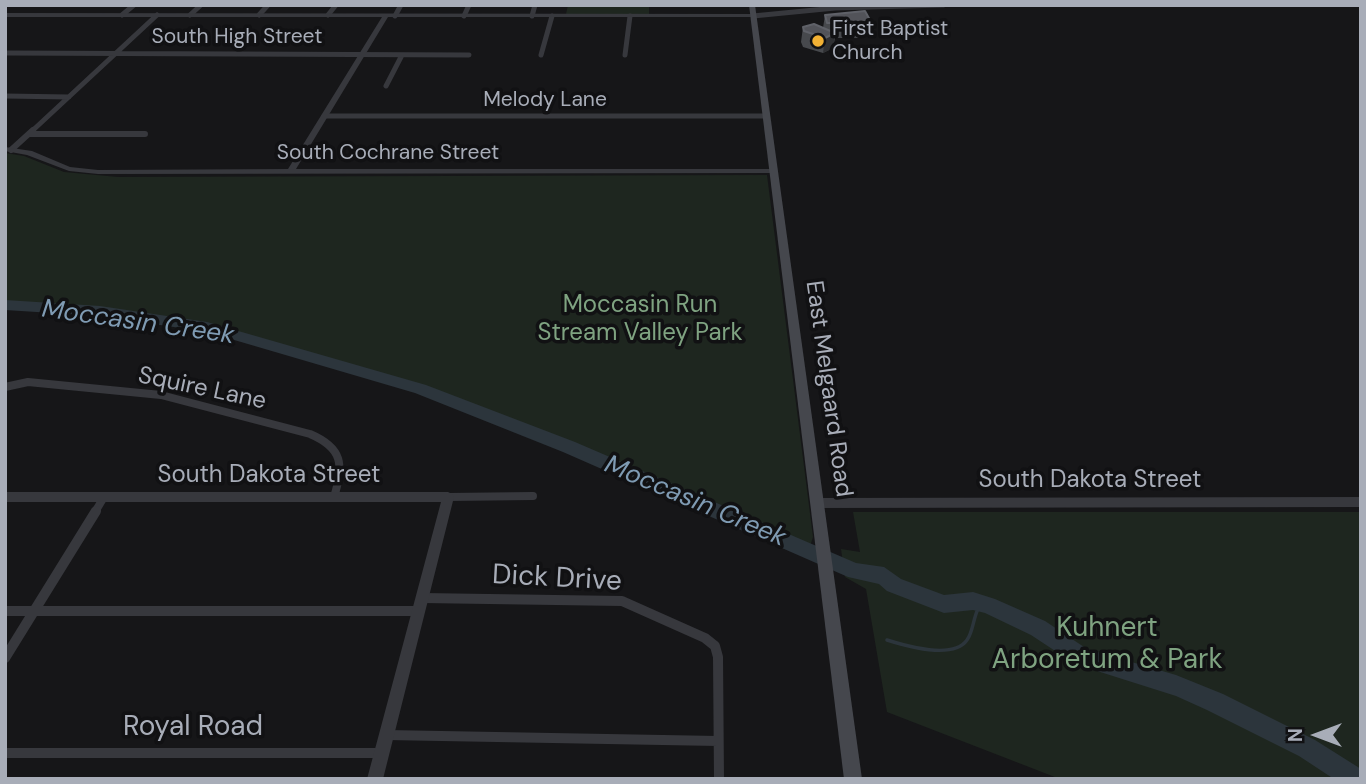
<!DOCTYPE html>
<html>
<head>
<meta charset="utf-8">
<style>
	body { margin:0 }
	#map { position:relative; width:1366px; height:784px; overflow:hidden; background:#161618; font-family:"DM Sans",sans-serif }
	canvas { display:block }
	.frame { position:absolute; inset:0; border:7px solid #a8adb8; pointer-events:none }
	.north { position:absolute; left:1282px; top:700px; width:70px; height:70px; -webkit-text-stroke:5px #111113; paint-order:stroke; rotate:270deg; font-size:19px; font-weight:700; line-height:28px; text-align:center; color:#a8adb8 }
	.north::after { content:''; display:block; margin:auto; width:24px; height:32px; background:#a8adb8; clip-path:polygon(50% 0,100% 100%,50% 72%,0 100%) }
</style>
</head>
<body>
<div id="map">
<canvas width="1366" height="784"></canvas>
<div class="frame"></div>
<div class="north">N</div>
</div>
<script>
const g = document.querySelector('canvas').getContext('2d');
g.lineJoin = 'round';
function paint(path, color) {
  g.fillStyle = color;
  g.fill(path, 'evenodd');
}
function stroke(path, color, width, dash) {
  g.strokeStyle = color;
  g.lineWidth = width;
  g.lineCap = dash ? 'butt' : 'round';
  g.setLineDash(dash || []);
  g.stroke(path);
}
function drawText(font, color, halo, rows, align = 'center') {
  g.font = font + ' "DM Sans",sans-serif';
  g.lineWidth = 7;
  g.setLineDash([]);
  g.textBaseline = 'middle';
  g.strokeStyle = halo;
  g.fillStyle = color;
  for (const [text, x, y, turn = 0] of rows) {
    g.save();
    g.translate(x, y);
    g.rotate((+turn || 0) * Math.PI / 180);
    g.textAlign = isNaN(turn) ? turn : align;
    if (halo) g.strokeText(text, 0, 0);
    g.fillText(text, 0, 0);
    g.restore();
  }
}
const green = new Path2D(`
	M568 5H649V14H566Z
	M5 153 24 156 64 172 118 177 767 175 813 537 808 552C560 443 281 307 5 305Z
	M853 512H1361V779H1060L887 712 866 589 845 577 841 549 860 552Z`);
const stream = new Path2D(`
	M887 640C906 646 953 660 967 640 973 632 973 619 978 609L988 605`);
const river = new Path2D(`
	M5 300 100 306 207 322 426 385 575 442 856 563 884 567 901 579 944 595 973 592 995 599 1045 621 1087 649 1176 675 1223 694 1315 740 1361 769V779H1334L1299 756 1207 710 1176 696 1075 664 1031 635 985 613 973 610 944 613 887 591 879 584 848 577 563 452 415 393 207 332 100 316 5 310Z`);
const minorFar3 = new Path2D(`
	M122 15 134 5
	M190 15 201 5
	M259 15 268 5
	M328 15 336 5
	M395 16 401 5
	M464 16 469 5
	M532 16 535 5
	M753 16 835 8 943 5
	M5 53 469 55
	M541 55 552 16
	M625 55 630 16
	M386 86 402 55
	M5 96 69 97
	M324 116H767
	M31 132 157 15`);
const minorFar2 = new Path2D(`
	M29 134H145
	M11 150 33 130`);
const minorFar1 = new Path2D(`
	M5 387 28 382 161 395 310 434C343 448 344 465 334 497
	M448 497 533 496
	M95 512 104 497`);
const minor = new Path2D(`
	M422 598 622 601 705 638 715 646 718 657 719 779
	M5 611H418
	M5 658 96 511
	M386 735 718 741
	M5 753H381`);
const tertiary = new Path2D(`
	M5 13 753 14 755 15V17H388L296 169H774L778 171 774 173 98 174 69 171 27 155 5 151V147L32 151 70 167 98 170 288 169 382 17H5Z
	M5 492H448L452 494 454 497 383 779H367L441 502H5Z
	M1361 497V507L819 508 815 507 813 503 815 499 819 498Z`);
const secondary = new Path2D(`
	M749 5H755L862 779H844Z`);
const wall = new Path2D(`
	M865 11 868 35 861 38H835L833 48 823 53 803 47 801 42 803 27 823 28 825 15Z`);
const shadedWall = new Path2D(`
	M870 20 868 35 861 38 864 23Z
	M835 33 833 48 823 53 825 38Z`);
const building = new Path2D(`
	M865 11 870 20 864 23H827L825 15Z
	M814 24 835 33 825 38 804 31 803 27Z`);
const markers = [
	[818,41,7,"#f2b134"]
];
const farPoinames = [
	["First Baptist",832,29],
	["Church",832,53]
];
const farStreetnames = [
	["South High Street",237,37],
	["Melody Lane",545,100],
	["South Cochrane Street",388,153]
];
const parkNames = [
	["Moccasin Run",640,306],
	["Stream Valley Park",640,334]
];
const streetNames = [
	["Squire Lane",202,389,12],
	["East Melgaard Road",828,389,82],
	["South Dakota Street",269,476],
	["South Dakota Street",1090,481]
];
const waterNames = [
	["Moccasin Creek",138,323,8],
	["Moccasin Creek",695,502,23]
];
const nearStreetnames = [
	["Dick Drive",557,579,3],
	["Royal Road",193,728]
];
const nearParknames = [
	["Kuhnert",1107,629],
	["Arboretum & Park",1107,661]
];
paint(green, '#1e261f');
stroke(stream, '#2c353c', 3.5);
paint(river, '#2c353c');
stroke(minorFar3, '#37383d', 5);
stroke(minorFar2, '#37383d', 6);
stroke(minorFar1, '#37383d', 8);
stroke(minor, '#37383d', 10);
paint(tertiary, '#37383d');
paint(secondary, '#45474d');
paint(wall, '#47494d');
paint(shadedWall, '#2f3033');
paint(building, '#525359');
stroke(building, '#5f6168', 2);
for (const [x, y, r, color] of markers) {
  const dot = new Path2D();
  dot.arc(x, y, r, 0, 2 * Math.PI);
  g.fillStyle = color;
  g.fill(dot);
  stroke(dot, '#111113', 2.5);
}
drawText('21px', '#a8adb8', '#111113', farPoinames, 'left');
drawText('21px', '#a8adb8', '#111113', farStreetnames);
drawText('24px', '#7fa381', '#111113', parkNames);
drawText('24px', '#a8adb8', '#111113', streetNames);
drawText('italic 26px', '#7f9bb3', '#111113', waterNames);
drawText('28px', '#a8adb8', '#111113', nearStreetnames);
drawText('28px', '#7fa381', '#111113', nearParknames);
</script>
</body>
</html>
